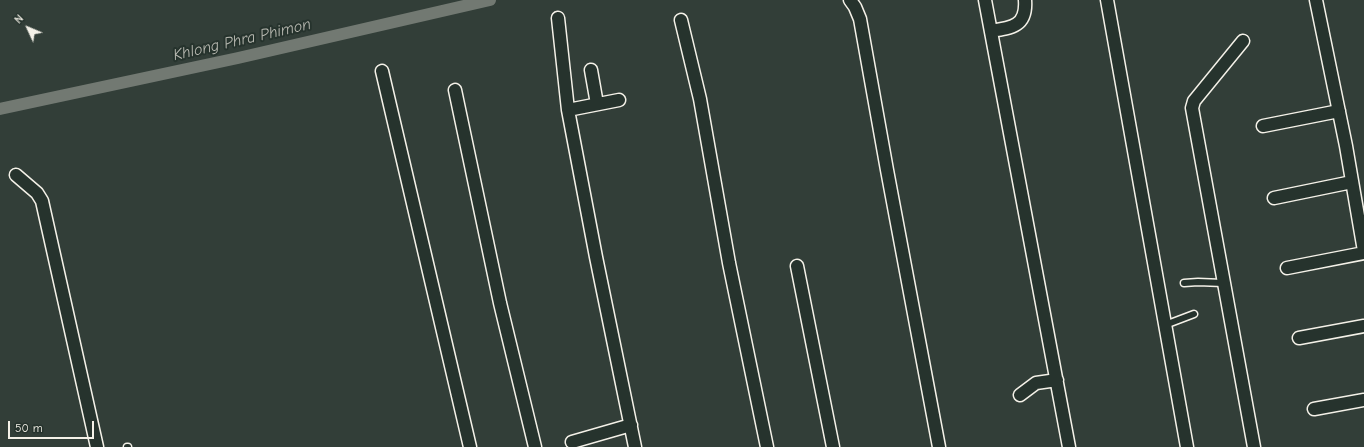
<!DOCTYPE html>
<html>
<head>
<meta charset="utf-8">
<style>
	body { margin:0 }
	#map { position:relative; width:1364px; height:447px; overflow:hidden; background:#323e38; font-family:"Comic Neue",sans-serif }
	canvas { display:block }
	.north { position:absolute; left:8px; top:8px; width:40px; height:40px; -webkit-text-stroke:3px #26332d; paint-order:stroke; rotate:314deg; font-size:11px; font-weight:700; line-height:16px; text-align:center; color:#f4f1e8 }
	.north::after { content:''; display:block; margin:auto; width:14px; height:18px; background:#f4f1e8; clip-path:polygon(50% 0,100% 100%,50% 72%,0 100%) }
	.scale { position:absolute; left:8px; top:421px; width:86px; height:18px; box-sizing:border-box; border:2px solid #f4f1e8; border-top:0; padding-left:5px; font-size:12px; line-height:14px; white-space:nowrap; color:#f4f1e8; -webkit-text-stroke:3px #26332d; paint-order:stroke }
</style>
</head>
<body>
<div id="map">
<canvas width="1364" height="447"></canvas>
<div class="north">N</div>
<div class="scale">50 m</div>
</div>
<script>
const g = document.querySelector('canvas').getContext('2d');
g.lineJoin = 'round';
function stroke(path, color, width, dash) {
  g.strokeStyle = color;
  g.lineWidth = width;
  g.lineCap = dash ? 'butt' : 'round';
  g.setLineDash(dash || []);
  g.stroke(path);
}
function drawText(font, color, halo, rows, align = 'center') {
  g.font = font + ' "Comic Neue",sans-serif';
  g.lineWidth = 4;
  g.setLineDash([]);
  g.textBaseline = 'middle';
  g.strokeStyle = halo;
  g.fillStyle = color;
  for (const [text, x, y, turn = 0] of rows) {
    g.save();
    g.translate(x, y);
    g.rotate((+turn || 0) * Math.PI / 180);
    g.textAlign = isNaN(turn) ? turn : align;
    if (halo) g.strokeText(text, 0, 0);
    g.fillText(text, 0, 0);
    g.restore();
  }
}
const canal = new Path2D(`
	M0 109 238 58 490 0`);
const service = new Path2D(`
	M1184 283 1198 282 1223 283
	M1165 325 1194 314
	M127 447H128`);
const minor = new Path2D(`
	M850 0 855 7 860 19 887 170 939 447
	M985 0 1069 447
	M1107 0 1187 447
	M1316 0 1346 146 1364 251
	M558 18 568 110 596 257 635 447
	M681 20 700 99 729 263 767 447
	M991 31C1012 28 1027 26 1025 0
	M1243 41 1194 101 1192 108 1254 447
	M591 70 597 104
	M382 71 470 447
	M455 90 500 303 535 447
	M568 110 619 100
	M1263 126 1339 111
	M16 175 37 193 42 201 97 447
	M1274 198 1352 182
	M797 266 833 447
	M1287 268 1364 253
	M1299 338 1364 326
	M1020 395 1036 383 1057 380
	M1314 409 1364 400
	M572 442 631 425`);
const waterNames = [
	["Khlong Phra Phimon",242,40,-13]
];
stroke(canal, '#727972', 12);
stroke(service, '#f4f1e8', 9);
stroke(minor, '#f4f1e8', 15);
stroke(service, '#26332d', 6);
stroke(minor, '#26332d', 12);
drawText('italic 16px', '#babbb3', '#26332d', waterNames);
</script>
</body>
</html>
